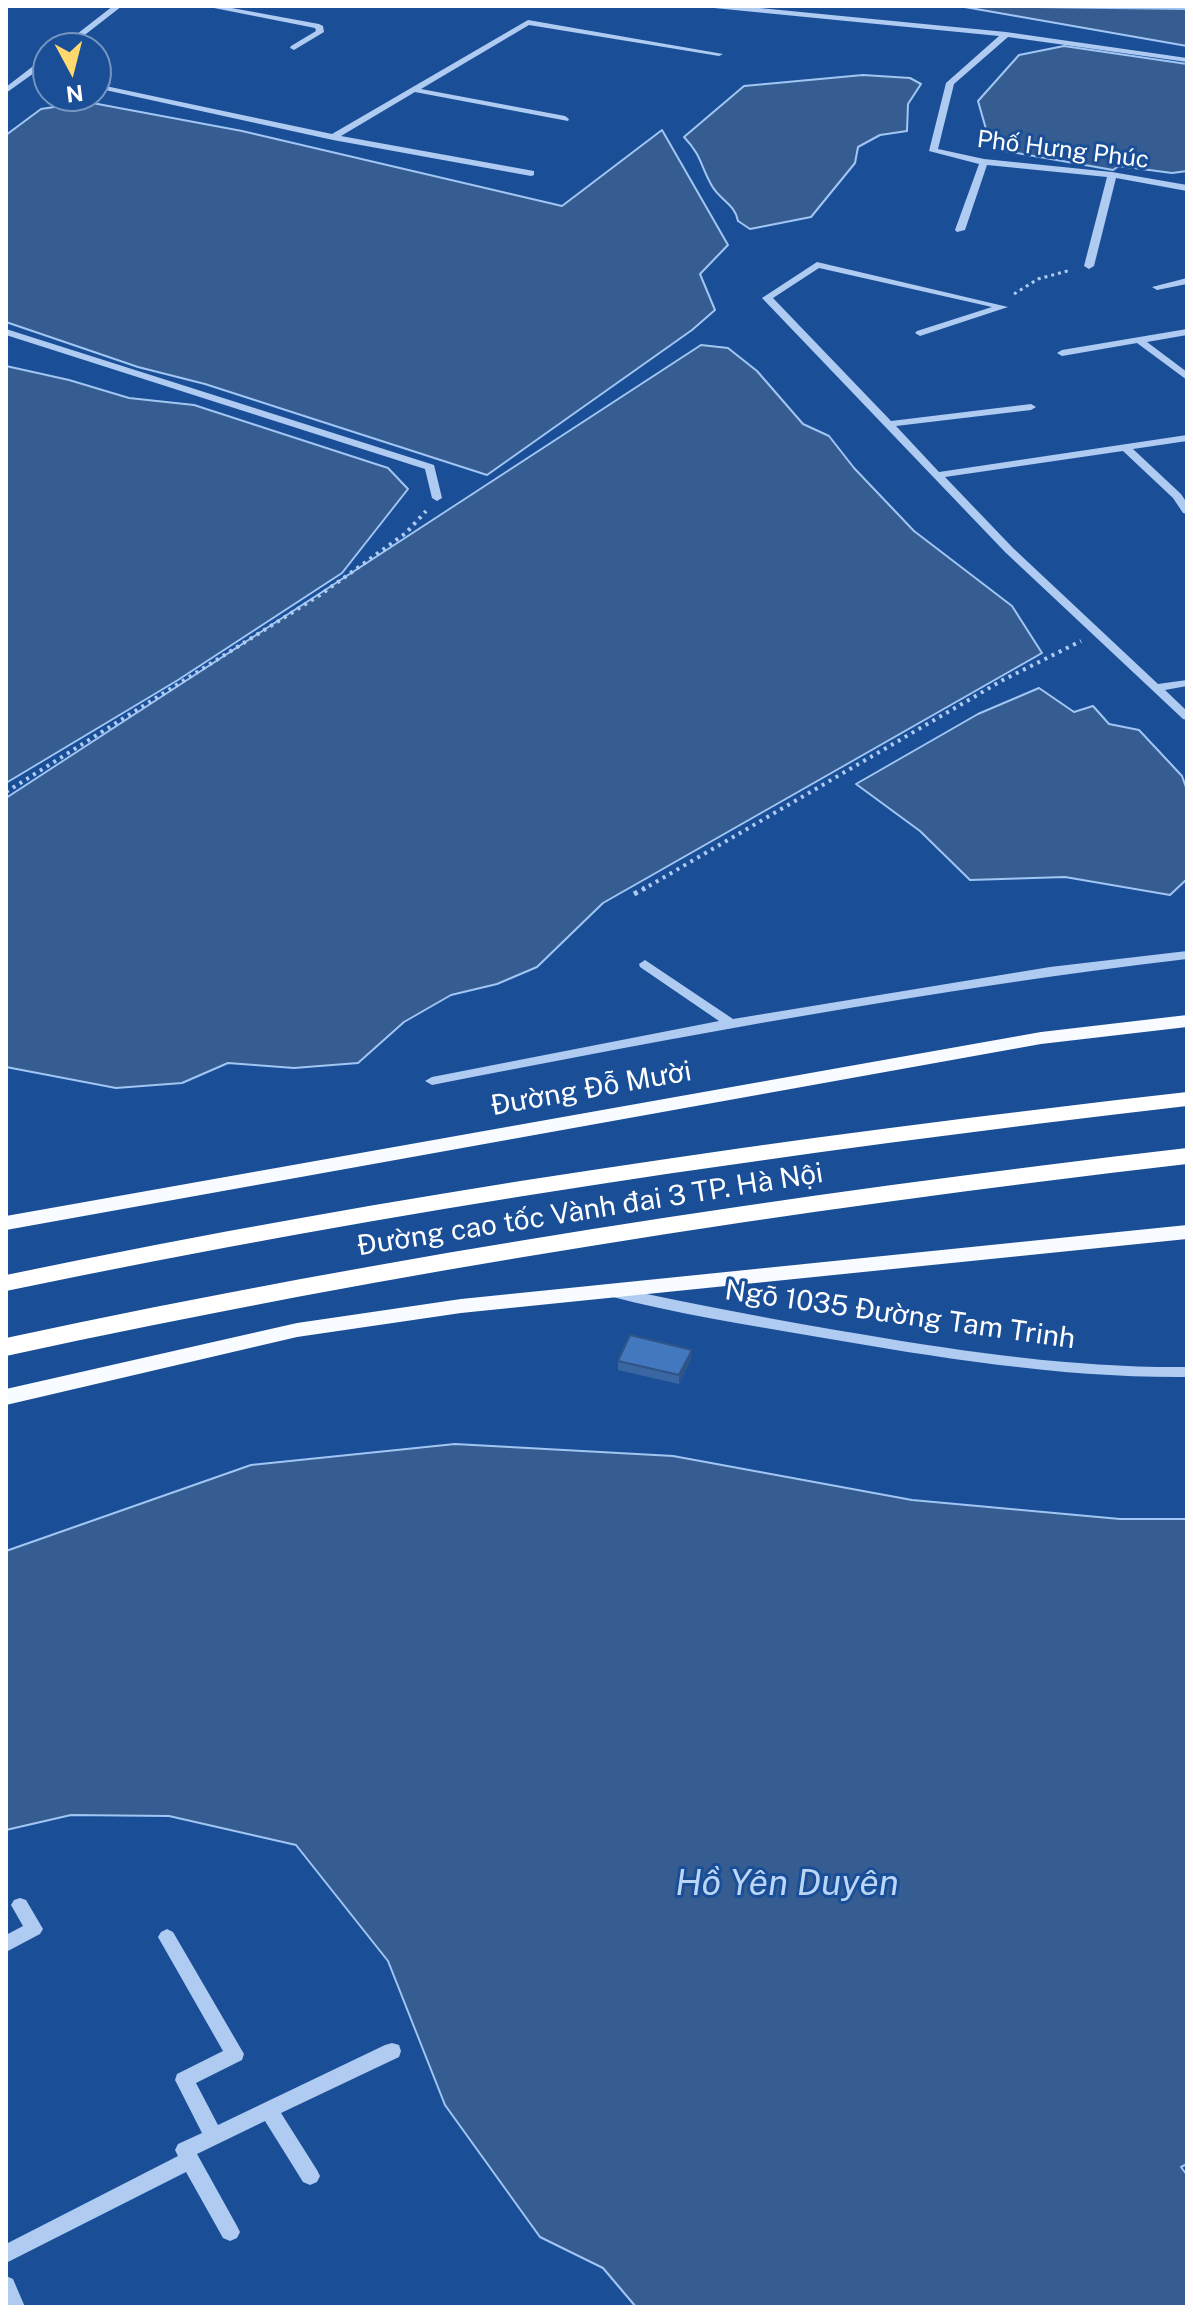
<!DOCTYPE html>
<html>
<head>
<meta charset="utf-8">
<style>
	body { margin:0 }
	#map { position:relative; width:1193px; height:2313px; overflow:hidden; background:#1a4f98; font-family:"Public Sans",sans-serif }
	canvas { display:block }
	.frame { position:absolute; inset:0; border:8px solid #fff; pointer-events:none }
	.north { position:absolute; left:32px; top:32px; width:80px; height:80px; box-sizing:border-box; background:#1a4f98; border:2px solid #7695c1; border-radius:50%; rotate:173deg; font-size:22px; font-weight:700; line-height:32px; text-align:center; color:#fff }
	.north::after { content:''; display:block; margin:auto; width:28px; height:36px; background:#ffd86e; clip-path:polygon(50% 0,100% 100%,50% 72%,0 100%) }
</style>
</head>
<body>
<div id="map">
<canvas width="1193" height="2313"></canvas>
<div class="frame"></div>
<div class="north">N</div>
</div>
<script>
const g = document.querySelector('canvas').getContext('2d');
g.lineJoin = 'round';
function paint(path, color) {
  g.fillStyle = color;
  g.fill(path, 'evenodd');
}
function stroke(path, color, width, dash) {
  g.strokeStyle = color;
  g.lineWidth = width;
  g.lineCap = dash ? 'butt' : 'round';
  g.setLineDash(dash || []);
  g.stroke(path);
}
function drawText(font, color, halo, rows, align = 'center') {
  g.font = font + ' "Public Sans",sans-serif';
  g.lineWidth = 6;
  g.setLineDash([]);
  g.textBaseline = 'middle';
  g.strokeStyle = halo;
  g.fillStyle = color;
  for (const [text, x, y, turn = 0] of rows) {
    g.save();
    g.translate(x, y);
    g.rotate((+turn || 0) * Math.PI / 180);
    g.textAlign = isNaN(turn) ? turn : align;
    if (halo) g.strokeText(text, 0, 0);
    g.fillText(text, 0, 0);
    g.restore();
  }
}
const water = new Path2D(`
	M959 6 1187 9V46Z
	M1064 46 1187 64V171L1172 173 1119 166 1113 170 1000 150 986 129 978 101 1019 55Z
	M863 75 910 78 921 84 908 104 907 131 880 135 858 147 855 163 811 217 750 229 738 221C735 204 720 200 712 186 700 165 702 156 684 137L744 86Z
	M87 102 242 131 562 206 662 130 728 245 700 274 715 310 692 330 487 475 205 384 138 367 6 322V135L41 109Z
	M701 345 728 348 757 371 803 424 829 436 854 468 914 531 1012 606 1042 653 603 903 537 967 497 984 451 995 404 1022 358 1063 294 1068 228 1063 182 1083 116 1088 6 1067V798Z
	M6 366 69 380 129 398 194 405 388 468 408 489 342 573 178 680 6 783Z
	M1039 688 1074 712 1093 706 1109 724 1139 730 1182 776 1187 790V879L1170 895 1065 877 970 880 920 831 856 784 978 714Z
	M455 1444 673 1456 912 1500 1120 1519H1187V2164L1181 2167 1187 2175V2307H636L603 2268 540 2237 445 2105 388 1961 296 1845 169 1816 71 1815 6 1830V1551L251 1465Z`);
const pathFar2 = new Path2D(`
	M1014 294 1038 279 1071 270`);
const pathFar1 = new Path2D(`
	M6 792 320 595 406 533 426 511
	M642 890 1003 680 1081 641`);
const path = new Path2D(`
	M634 894 645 888`);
const minor = new Path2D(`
	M113 6H122L68 48H59Z
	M204 6H221L319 24 323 26 324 32 294 50 290 48 291 46 316 31 315 28Z
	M710 6H739L1006 32 1187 58V62L1008 37 954 84 938 149 984 159 1112 172 1187 185V191L1116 178 1094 266 1089 269 1084 266 1107 177 987 165 965 230 957 232 955 230 979 164 929 151 946 83 999 36 714 8Z
	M528 20 723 54 719 56 529 25 421 89 565 116 569 119 568 121 415 92 341 136 534 171V175L531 176 333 140 96 88V84L332 134Z
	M45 57H48V63L6 93V87Z
	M817 262 1008 307 920 336 915 333 917 331 992 307 819 268 773 298 891 421 1031 404 1036 407 1031 410 896 426 939 472 1187 435V441L1133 449 1181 494 1187 503V514L1183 513 1173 498 1123 451 945 477 1013 548 1158 684 1187 680V686L1165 690 1187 711V720L1183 719 1005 552 762 298Z
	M1187 278V284L1157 290 1152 287Z
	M6 329 434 465 442 498 437 501 432 498 425 469 6 335Z
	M1187 329V335L1147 342 1187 372V380L1137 343 1062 356 1057 353 1062 350Z
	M1187 951V959C933 989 683 1036 432 1085L425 1081 432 1077 719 1021 640 967 639 964 645 960 733 1019 1050 967Z
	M614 1287C698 1305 781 1321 866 1335 972 1353 1079 1368 1187 1367V1377C1063 1378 940 1358 818 1337 748 1325 677 1314 609 1296L607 1292Z
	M20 1898 26 1900 43 1929 40 1934 6 1952V1935L23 1926 11 1905 14 1900Z
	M167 1929 173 1932 244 2054 242 2060 196 2083 218 2125 385 2045 392 2043 399 2045 401 2051 399 2057 281 2113 317 2170 320 2176 317 2182 310 2185 303 2182 265 2121 197 2154 237 2226 240 2232 237 2238 230 2241 223 2238 186 2172 6 2263V2244L178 2156 175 2150 178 2144 202 2133 175 2080 177 2074 223 2051 158 1937 161 1932Z
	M6 2276 13 2279 25 2307H6Z`);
const major = new Path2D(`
	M1187 1015V1027L1041 1044 6 1230V1216L1041 1032Z
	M1187 1225V1239L461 1313 297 1337 6 1405V1389L297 1323 461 1299Z`);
const highway = new Path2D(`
	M1187 1092V1106C790 1152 397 1209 6 1291V1275C397 1193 790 1137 1187 1092Z
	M1187 1148V1164C790 1210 397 1271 6 1356V1338C397 1254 790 1194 1187 1148Z`);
const wall = new Path2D(`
	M692 1350 691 1359 679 1384 618 1370V1361Z`);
const shadedWall = new Path2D(`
	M692 1350 691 1359 679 1384V1375Z`);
const building = new Path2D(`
	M630 1335 692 1350 679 1375 618 1361Z`);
const farStreetnames = [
	["Phố Hưng Phúc",1063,150,7]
];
const streetNames = [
	["Đường Đỗ Mười",591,1089,-10],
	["Đường cao tốc Vành đai 3 TP. Hà Nội",590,1210,-9],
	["Ngõ 1035 Đường Tam Trinh",900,1315,8]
];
const nearWaternames = [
	["Hồ Yên Duyên",787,1884]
];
paint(water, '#365d92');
stroke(water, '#a2c6f3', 2);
stroke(pathFar2, '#afcbf1', 3, [3, 4]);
stroke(pathFar1, '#afcbf1', 4, [3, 5]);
stroke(path, '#afcbf1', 5, [4, 6]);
paint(minor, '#afcbf1');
paint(major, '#f8fbff');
paint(highway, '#fff');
paint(wall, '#3a67a4');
paint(shadedWall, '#2f5486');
paint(building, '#4378bf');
stroke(building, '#2f5486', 2);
drawText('24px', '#fff', '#1a4f98', farStreetnames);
drawText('28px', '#fff', '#1a4f98', streetNames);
drawText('italic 36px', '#bbd6f7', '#1a4f98', nearWaternames);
</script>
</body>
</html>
